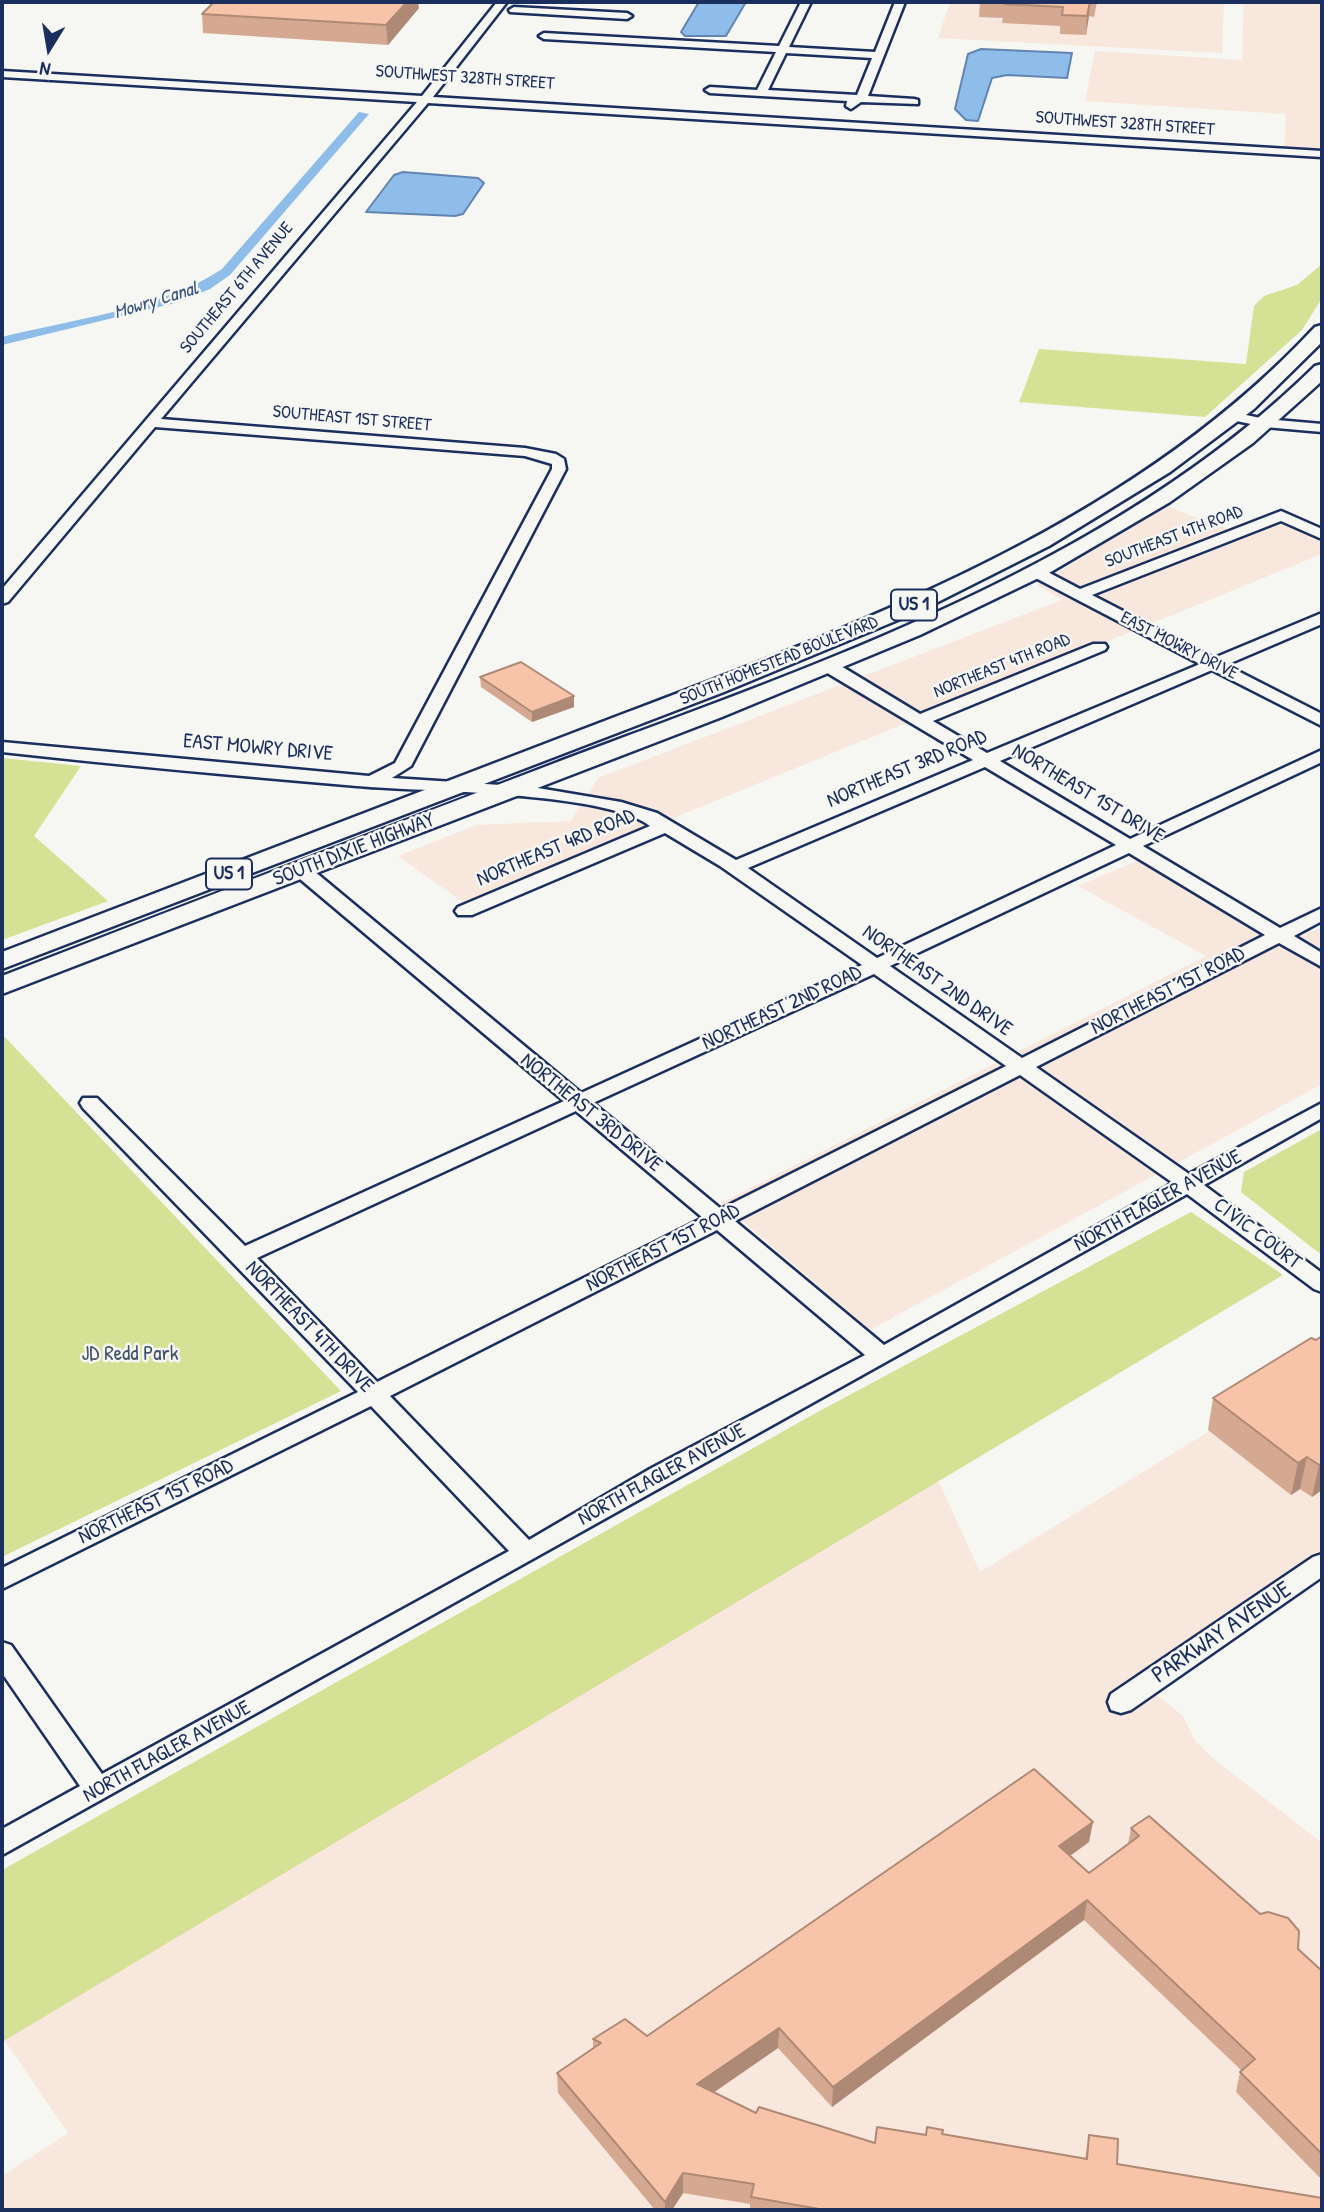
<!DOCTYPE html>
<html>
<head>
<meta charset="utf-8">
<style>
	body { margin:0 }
	#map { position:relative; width:1324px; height:2212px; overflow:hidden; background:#f6f6f2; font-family:"Patrick Hand",sans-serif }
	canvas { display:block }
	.frame { position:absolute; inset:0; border:4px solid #1b2f5e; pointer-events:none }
	.north { position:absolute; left:14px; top:14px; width:70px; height:70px; -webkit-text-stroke:5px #f6f6f2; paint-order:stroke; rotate:191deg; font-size:19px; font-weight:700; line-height:28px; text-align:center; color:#1b2f5e }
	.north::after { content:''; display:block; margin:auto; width:24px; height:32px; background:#1b2f5e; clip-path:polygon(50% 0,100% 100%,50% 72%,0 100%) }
</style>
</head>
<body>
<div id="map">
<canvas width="1324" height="2212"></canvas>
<div class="frame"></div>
<div class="north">N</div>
</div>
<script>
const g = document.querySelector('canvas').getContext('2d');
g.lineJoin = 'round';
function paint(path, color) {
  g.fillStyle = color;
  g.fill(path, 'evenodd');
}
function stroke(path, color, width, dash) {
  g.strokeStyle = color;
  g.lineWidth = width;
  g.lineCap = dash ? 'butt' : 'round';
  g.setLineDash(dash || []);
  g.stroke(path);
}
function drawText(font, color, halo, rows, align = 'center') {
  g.font = font + ' "Patrick Hand",sans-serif';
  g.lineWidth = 5;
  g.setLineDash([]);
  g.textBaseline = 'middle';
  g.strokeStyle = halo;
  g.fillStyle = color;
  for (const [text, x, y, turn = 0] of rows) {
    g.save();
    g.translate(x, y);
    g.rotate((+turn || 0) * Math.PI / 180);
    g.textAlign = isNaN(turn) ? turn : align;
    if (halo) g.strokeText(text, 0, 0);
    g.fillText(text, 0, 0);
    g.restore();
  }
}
const built = new Path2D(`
	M950 2H1224L1222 53 938 38Z
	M1244 2H1322V150L1284 147 1286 114 1085 101 1095 51 1242 60Z
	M1165 506 1245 535 1280 521 1322 541V554L464 903 398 856 477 825 571 821 598 778 1062 600 1037 585Z
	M1157 852 1298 938 1322 926V1084L870 1330 721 1203 1206 956 1078 886Z
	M1322 1362V1553L1137 1679 1183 1716 1194 1739 1210 1756 1322 1843V2210H2V2176L68 2133 5 2041 2 2042 846 1398 939 1482 980 1572Z`);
const green = new Path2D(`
	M1322 264V298L1302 330 1205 417 1019 402 1039 349 1246 364 1254 306 1264 296 1297 285Z
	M2 758 81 766 34 836 108 901 2 940Z
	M2 1034 341 1391 2 1557Z
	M1322 1129V1251L1319 1253 1241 1192 1244 1172Z
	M1191 1212 1283 1275 2 2042V1870L814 1414Z`);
const water = new Path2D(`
	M699 2H746L726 36H685L681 32Z
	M981 49 1072 53 1067 78 1007 75 992 78 978 121 966 120 955 109 968 54Z
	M403 172 478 178 484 183 463 214 455 216 366 212 394 175Z`);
const canal = new Path2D(`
	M359 112 369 114 230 275 210 289 179 302 2 345V337C70 320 164 308 222 269Z`);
const minor = new Path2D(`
	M497 2H507L433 97 1322 151V157L428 103 161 419 525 448 556 454 564 459 566 469 411 766 392 778 532 787 621 802 657 813 736 860 973 760 824 671 822 667 824 663H836L920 714 1093 644H1105L1107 647 1105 650 933 721 987 753 1200 664 1030 575 1028 572 1030 569H1042L1080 589 1281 511 1322 529V539L1281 521 1092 595 1214 658 1322 613V624L1226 665 1322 714V726L1212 670 1000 761 1130 839 1322 750V762L1143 846 1280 928 1322 908V921L1294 936 1322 953V967L1279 943 1036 1067 1189 1174 1322 1103V1118L1204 1185 1322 1273V1292L1314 1289 1187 1194 2 1855V1829L80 1786 2 1673V1642L11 1645 102 1774 509 1551 371 1406 2 1589V1568L358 1392 83 1108 80 1103 83 1098H97L245 1246 564 1101 294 874 292 870 294 866H308L581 1093 862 965 720 866 665 833 472 915H458L455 911 458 907 650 826C604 791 422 792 357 786 239 776 120 765 2 752V742L369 776 395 763 552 469V464L525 456 155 427 8 602 2 604V589L417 102 2 77V71L422 96ZM985 767 1116 845 877 958 748 868ZM1129 853 1265 935 1022 1058 890 966ZM874 974 1006 1066 721 1209 593 1103ZM1020 1075 1173 1183 884 1345 735 1221ZM576 1111 703 1218 377 1382 257 1258ZM717 1230 865 1355 650 1469 529 1540 390 1396Z
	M801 2H811L789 47 875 52 895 2H905L868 96 914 99 918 100V104L861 102 851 109 846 106 847 101 710 93 705 90 710 87 757 90 776 52 544 39 539 36 544 33 779 46ZM786 53 872 58 857 95 768 90Z
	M514 7 627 13 632 16 627 19 510 12 509 10Z
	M1232 412 1265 419 1322 424V432L1265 427 1227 419V413Z
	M1322 1554V1577L1131 1710 1121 1713 1111 1710 1108 1702 1111 1694 1313 1557Z`);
const highway = new Path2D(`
	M1322 325V342L1254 409 1170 472 1049 546 922 610 724 692 2 969V952C192 879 383 806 573 733 834 633 1120 537 1315 327Z
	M1322 364V381L1253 443 1170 502 1049 573 920 635 722 717 2 994V976C186 905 370 833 555 763 818 664 1111 567 1315 366Z`);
const wall = new Path2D(`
	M980 2H1097L1094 17 1089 16 1086 35 1060 34V26L1002 23 1003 18 979 17Z
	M419 8 388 45 203 33 202 14Z
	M480 677 574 696V707L532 722 481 687Z
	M1311 1338 1322 1490 1312 1497 1300 1489 1291 1495 1208 1430 1213 1398Z
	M1131 1828 1298 1949 1322 1971V2180L1236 2092 1240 2072 1242 2071 1084 1920 832 2107 778 2048 714 2092 756 2113 875 2143 926 2135 942 2134 1085 2159 1089 2135 1117 2164 1322 2210H750V2204L683 2193 672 2210H655L558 2093 557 2073 593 2048V2039L647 2036 1089 1842 1070 1856 1089 1873 1128 1844Z`);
const shadedWall = new Path2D(`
	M407 2H418L419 8 388 45 386 25Z
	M1090 2 1089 16 1086 35 1087 16Z
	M574 696V707L532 722V712Z
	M1307 1457 1300 1489 1291 1495 1298 1463Z
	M1322 1463V1490L1312 1497 1319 1465Z
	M1093 1822 1089 1842 1056 1866 1059 1846Z
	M1087 1900 1084 1920 832 2107 833 2087Z
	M779 2028 778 2048 697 2104V2084Z
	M683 2173V2193L672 2210H665V2202Z`);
const building = new Path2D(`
	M214 2H407L386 25 202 14Z
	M1004 2H1090L1087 16 1062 15 1063 7 1004 4Z
	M521 662 574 696 532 712 480 677Z
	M1322 1336V1463L1319 1465 1307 1457 1298 1463 1213 1398 1311 1338 1316 1340Z
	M1034 1769 1093 1822 1059 1846 1089 1873 1139 1836 1131 1828 1149 1816 1260 1914 1268 1912 1288 1918 1299 1931 1298 1949 1322 1971V2154L1240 2072 1255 2059 1087 1900 833 2087 779 2028 697 2084 756 2113 759 2107 875 2143 877 2127 926 2135 927 2127 943 2130 942 2134 1087 2159 1089 2135 1118 2139 1117 2164 1322 2198V2210H825L751 2197 754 2184 683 2173 665 2202 557 2073 601 2043 593 2039 625 2019 647 2036Z`);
const farStreetnames = [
	["SOUTHWEST 328TH STREET",465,78,4],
	["SOUTHWEST 328TH STREET",1125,124,4],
	["SOUTHEAST 6TH AVENUE",237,288,-50],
	["SOUTHEAST 1ST STREET",352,419,5],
	["SOUTHEAST 4TH ROAD",1174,537,-21],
	["EAST MOWRY DRIVE",1179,646,27],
	["SOUTH HOMESTEAD BOULEVARD",779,661,-22],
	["NORTHEAST 4TH ROAD",1002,666,-22]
];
const farWaternames = [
	["Mowry Canal",156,301,-17]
];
const shields = [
	[914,605,46],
	[229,874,46]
];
const shieldNames = [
	["US 1",914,605],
	["US 1",229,874]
];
const streetNames = [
	["EAST MOWRY DRIVE",258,748,5],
	["NORTHEAST 3RD ROAD",907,769,-23],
	["NORTHEAST 1ST DRIVE",1088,794,31],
	["NORTHEAST 4RD ROAD",556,848,-23],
	["SOUTH DIXIE HIGHWAY",354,850,-21],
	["NORTHEAST 2ND DRIVE",937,981,35],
	["NORTHEAST 1ST ROAD",1168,991,-27],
	["NORTHEAST 2ND ROAD",782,1008,-25],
	["NORTHEAST 3RD DRIVE",591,1113,39],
	["NORTH FLAGLER AVENUE",1158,1201,-29],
	["CIVIC COURT",1257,1234,37],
	["NORTHEAST 1ST ROAD",663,1248,-27],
	["NORTHEAST 4TH DRIVE",309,1327,46],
	["NORTH FLAGLER AVENUE",662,1475,-29],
	["NORTHEAST 1ST ROAD",156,1502,-26],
	["NORTH FLAGLER AVENUE",167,1752,-29]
];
const parkNames = [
	["JD Redd Park",130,1354]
];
const nearStreetnames = [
	["PARKWAY AVENUE",1222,1633,-34]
];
paint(built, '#f7e7dc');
paint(green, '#d5e194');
paint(water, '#8fbde9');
stroke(water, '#6184b1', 2);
paint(canal, '#8fbde9');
stroke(minor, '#1b2f5e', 5);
stroke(highway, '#1b2f5e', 5);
paint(minor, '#f6f6f2');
paint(highway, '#f6f6f2');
paint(wall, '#d5a991');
paint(shadedWall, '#ae8976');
paint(building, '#f8c4a9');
stroke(building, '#ae8976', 2);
drawText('18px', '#1b2f5e', '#f6f6f2', farStreetnames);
drawText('italic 19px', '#385281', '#f6f6f2', farWaternames);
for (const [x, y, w] of shields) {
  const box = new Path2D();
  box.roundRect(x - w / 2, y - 15.5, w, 31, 5);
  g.fillStyle = '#f6f6f2';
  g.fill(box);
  stroke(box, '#1b2f5e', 2);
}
drawText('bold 19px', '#1b2f5e', null, shieldNames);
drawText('21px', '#1b2f5e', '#f6f6f2', streetNames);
drawText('21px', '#405369', '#f6f6f2', parkNames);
drawText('24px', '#1b2f5e', '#f6f6f2', nearStreetnames);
</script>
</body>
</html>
